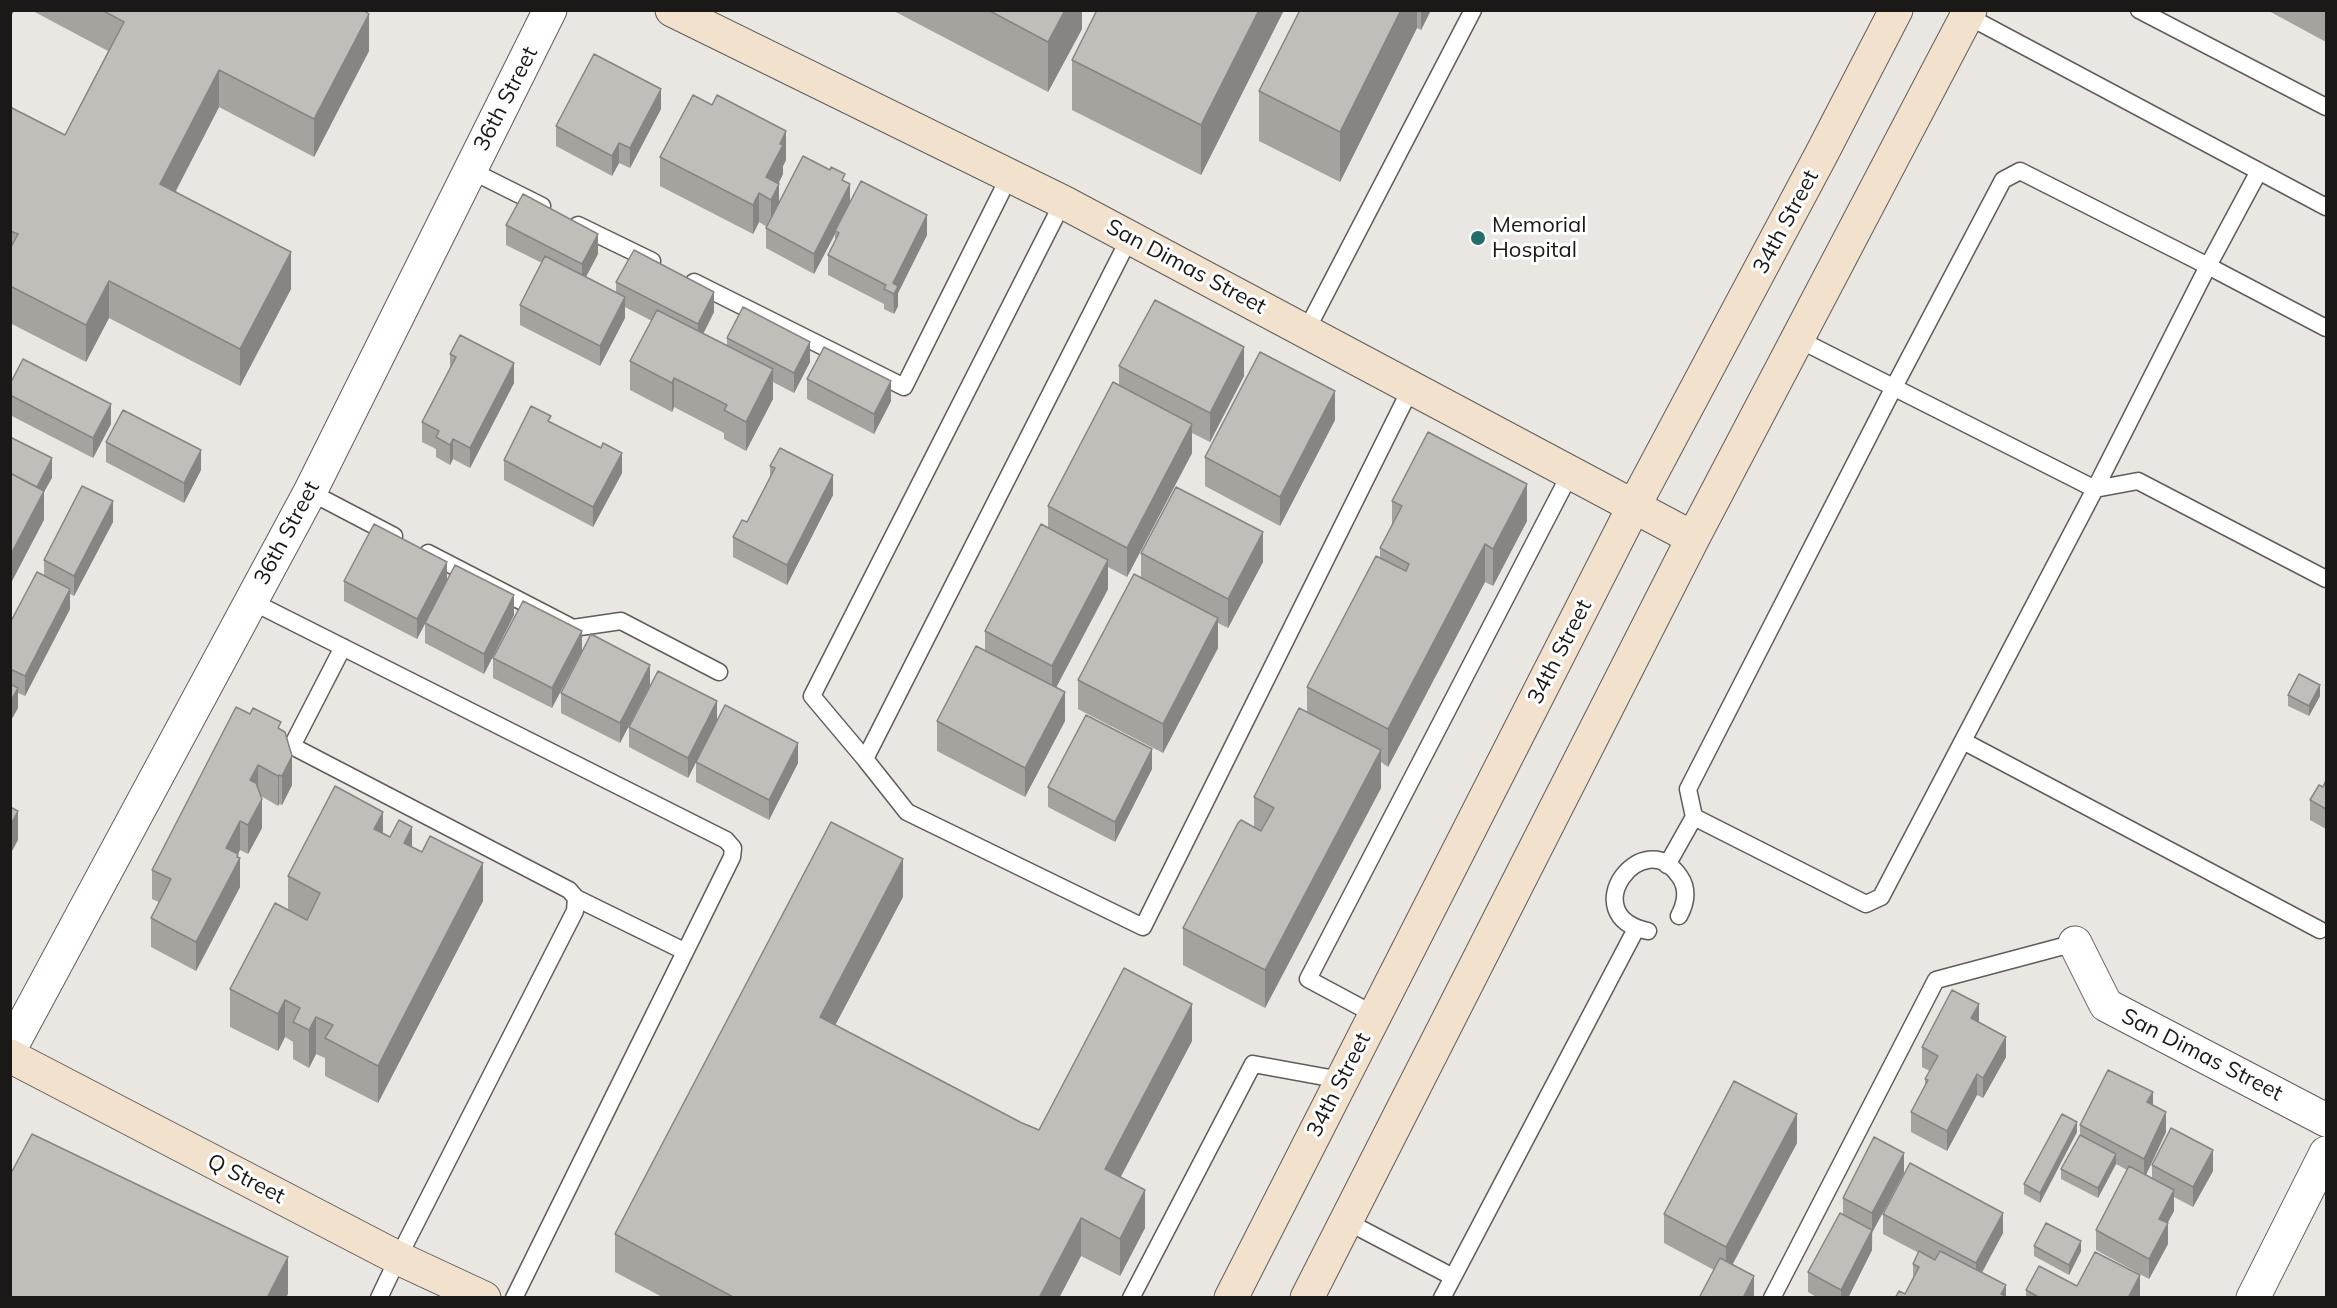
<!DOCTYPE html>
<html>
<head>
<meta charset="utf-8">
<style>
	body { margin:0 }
	#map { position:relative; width:2337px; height:1308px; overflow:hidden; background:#eae6e2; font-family:Mulish,sans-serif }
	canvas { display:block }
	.frame { position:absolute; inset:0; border:12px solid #1a1917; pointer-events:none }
</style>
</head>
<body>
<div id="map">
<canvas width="2337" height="1308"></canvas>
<div class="frame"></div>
</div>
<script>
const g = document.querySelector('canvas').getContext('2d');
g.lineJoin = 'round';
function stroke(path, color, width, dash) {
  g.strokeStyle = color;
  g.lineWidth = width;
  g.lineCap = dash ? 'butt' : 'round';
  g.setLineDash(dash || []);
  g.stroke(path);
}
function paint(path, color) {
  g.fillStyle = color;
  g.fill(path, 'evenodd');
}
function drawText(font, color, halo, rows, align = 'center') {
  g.font = font + ' Mulish,sans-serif';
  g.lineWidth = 6;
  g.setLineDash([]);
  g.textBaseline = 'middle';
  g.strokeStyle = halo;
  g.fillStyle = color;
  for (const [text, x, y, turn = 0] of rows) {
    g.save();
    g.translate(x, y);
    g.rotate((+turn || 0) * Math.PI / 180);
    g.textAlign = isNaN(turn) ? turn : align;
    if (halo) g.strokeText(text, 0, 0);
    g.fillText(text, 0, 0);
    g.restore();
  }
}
const lane = new Path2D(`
	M2139 10 2326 107
	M1962 13 2326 207
	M470 170 542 206
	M2259 171 2208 266 2326 328
	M578 225 652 261
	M1130 237 865 759 907 812 1143 927 1411 388
	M694 282 904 387 1010 175
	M1306 331 1473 10
	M1798 339 2095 489 2138 481 2326 579
	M310 492 394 536
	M428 553 573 628 621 621 719 672
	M251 601 726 840 733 848 732 857 514 1298
	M343 647 292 746 569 890 576 898 575 911 398 1258 379 1298
	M1963 741 2320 930
	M865 759 812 696 1063 202
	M1667 865 1694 817 1866 904 1881 897 2095 489 2208 266 2020 171 2003 180 1894 387 1688 789 1694 817
	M576 898 684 951
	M1648 931C1573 916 1643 821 1680 877 1688 889 1686 903 1679 916
	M1375 1015 1308 979 1571 472
	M1346 1221 1453 1277
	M1131 1298 1253 1064 1341 1080
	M1442 1298 1636 929
	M1772 1298 1936 980 2075 943`);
const street = new Path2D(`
	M2075 943 2106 1005 2326 1120
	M10 1049 310 492 550 10
	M2253 1298 2326 1153`);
const secondary = new Path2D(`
	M672 10 1063 202 1693 538
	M10 1056 398 1258 484 1298
	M1231 1298 1634 506 1821 155 1896 10
	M1307 1298 1693 538 1970 10`);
const wall = new Path2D(`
	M31 10H363L369 51 314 157 219 107 176 191 291 289 240 386 109 318 86 362 10 323V107L65 135 108 51Z
	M892 10H1082V29L1048 92Z
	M1097 10H1284L1201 175 1072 110V60Z
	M1300 10H1431L1421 30 1417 28 1340 182 1259 141V91Z
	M2267 10H2326V42Z
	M661 109 630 168 619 163 612 176 556 146V126Z
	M660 157 786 160 783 166V174L779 183V203L845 181 850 201 927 235 898 293V306L894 314 884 309V304L828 275V255L835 241V234L814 274 766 248V228L767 227 759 222 753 234 660 186Z
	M506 225 598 254 586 277 616 293V282L714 312 703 334 727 346V338L810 362 794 393 773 382V399L746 451 724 439V433L674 407 672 412 630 390V361L652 321 625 307V318L600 366 520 325V305L542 263 506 245Z
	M450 354 514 383 470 468 453 459 450 465 436 457V449L422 442V422L450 368Z
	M1119 366 1244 376 1210 442 1192 433V453L1127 577 1108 567V589L1056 688 1065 721 1025 797 937 751V721L985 651V631L1048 528V506L1119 386Z
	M807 379 891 401 874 434 807 399Z
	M10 384 111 424 93 458 10 415Z
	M1335 420 1280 526 1205 486V457Z
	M551 422 622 473 593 527 504 480V460Z
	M106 442 201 470 184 503 106 462Z
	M770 466 833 495 787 585 733 557V537L747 522 770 477Z
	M1392 501 1527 521 1493 586 1485 582 1388 767 1381 762V788L1265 1008 1183 965V928L1254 827V797L1307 712V687L1380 558V548L1392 526Z
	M113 522 74 596 70 594V609L25 696 18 693V708L10 722V623L44 575V560Z
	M1141 553 1263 562 1228 628 1218 623V648L1163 753 1078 709V680L1141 578Z
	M344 581 514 615 484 674 425 643V623L417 639 344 601Z
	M582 631 552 708 493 678V658Z
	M650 685 620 743 561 713V693Z
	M2288 695 2320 696 2309 716 2288 706Z
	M717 721 798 763 769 820 696 782V762L688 778 629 747V727Z
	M281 730 292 785 282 805 279 804 278 806 261 796 262 828 248 854 240 850 238 854 240 887 196 971 151 947V918L159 902 152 899V870Z
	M1152 769 1115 842 1048 807V787Z
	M2326 780V829L2310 820V800L2323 787Z
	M383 833 412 847 483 901 378 1103 325 1076V1058L316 1054 309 1068 293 1059V1042L285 1037 278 1051 230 1027V989L288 910V876Z
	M903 897 835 1025 1022 1123 1039 1130 1192 1041 1120 1177 1145 1228 1120 1276 1081 1256 1059 1298H664L615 1272V1234Z
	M1979 1022 2006 1057 1983 1098 1977 1095 1947 1151 1911 1132V1112L1925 1085V1079L1930 1071 1922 1067V1047Z
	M2153 1105 2166 1132 2146 1175 2152 1178V1165L2213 1171 2193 1207 2174 1197V1211L2167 1223 2168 1244 2149 1279 2096 1250V1230L2127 1170 2116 1164 2098 1198 2061 1179V1169L2080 1135V1125Z
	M2077 1132 2040 1203 2024 1194V1184Z
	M1874 1137 1872 1250 1848 1298H1818L1808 1292V1272L1843 1214V1198Z
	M1797 1143 1733 1264 1754 1296 1714 1270 1664 1243V1214Z
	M1883 1214 2003 1233 1982 1273 1905 1294 1913 1278V1264L1919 1253 1883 1234Z
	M2034 1246 2081 1251 2069 1275 2034 1256Z
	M2077 1286 2140 1295 2139 1298H2026V1290Z`);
const shadedWall = new Path2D(`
	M10 10H15L10 18Z
	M1065 10H1082V29L1048 92V42Z
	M1259 10H1284L1201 175V125Z
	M1401 10H1417V28L1340 182V132Z
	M1421 10H1431L1421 30Z
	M369 14V51L314 157V119Z
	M219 70V107L160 221V184Z
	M661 89V109L630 168V148Z
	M786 131V160L783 166V174L770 199 766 177 780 144Z
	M619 143V163L612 176V156Z
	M779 184V213L771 229V200Z
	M850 184V204L835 231V234L814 274V254Z
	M759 193V222L753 234V205Z
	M927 215V235L898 293V306L894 314 893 283Z
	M598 234V254L582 284V264Z
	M291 252V289L240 386V349Z
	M109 281V318L86 362V325Z
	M714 292V312L698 344V324Z
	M625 297V318L600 366V346Z
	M810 342V362L794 393V373Z
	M1244 347V376L1210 442V413Z
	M514 363V383L470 468V448Z
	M773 369V399L746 451V422Z
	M674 378V407L672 412V383Z
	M891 381V401L874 434V414Z
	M1335 391V420L1280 526V497Z
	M111 404V424L93 458V438Z
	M1192 424V453L1127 577V548Z
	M453 439V459L450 465V445Z
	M201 450V470L184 503V483Z
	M622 453V473L593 527V507Z
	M52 458V478L44 492V520L10 585V556L35 489Z
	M833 475V495L787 585V565Z
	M1527 484V521L1493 586V549Z
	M113 501V522L74 596V576Z
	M1263 532V562L1228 628V599Z
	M1485 544V582L1388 767V729Z
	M1108 560V589L1052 695V666Z
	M447 562V582L417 639V619Z
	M70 589V609L25 696V676Z
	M514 595V615L484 674V654Z
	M1218 618V648L1163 753V724Z
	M582 631V651L552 708V688Z
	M650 665V685L620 743V723Z
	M2320 685V696L2309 716V706Z
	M18 688V708L10 722V702Z
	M1065 692V721L1025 797V768Z
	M717 701V721L688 778V758Z
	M798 743V763L769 820V800Z
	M1152 749V769L1115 842V822Z
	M1381 750V788L1265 1008V970Z
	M292 756V785L282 805V776Z
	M258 765V794L250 780Z
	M279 775V804L278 806V776Z
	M262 799V828L248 854V825Z
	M18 811V840L10 855V826Z
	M383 812V849L374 829Z
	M240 821V850L226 877V848Z
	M412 827V864L404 843Z
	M238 854V861L240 858V887L196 971V942Z
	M903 859V897L820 1054V1017Z
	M483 863V901L378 1103V1066Z
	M285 1000V1037L278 1051V1014Z
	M1192 1004V1041L1105 1207V1169Z
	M1979 1004V1024L1971 1018Z
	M316 1017V1054L309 1068V1030Z
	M2006 1037V1057L1983 1098V1078Z
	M1977 1074V1095L1947 1151V1131Z
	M2153 1092V1112L2147 1102Z
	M2166 1112V1132L2144 1179V1159Z
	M1797 1114V1143L1726 1276V1247Z
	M2077 1122V1132L2040 1203V1193Z
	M2213 1150V1171L2193 1207V1187Z
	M1904 1153V1173L1872 1233V1250L1848 1298H1841V1290L1872 1230V1213Z
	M2116 1154V1164L2098 1198V1188Z
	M1145 1190V1228L1120 1276V1239Z
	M2174 1190V1211L2159 1239V1219Z
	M2003 1213V1233L1976 1283V1263Z
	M1081 1218V1256L1059 1298H1039Z
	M2168 1223V1244L2149 1279V1259Z
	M2081 1241V1251L2069 1275V1265Z
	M288 1257V1294L286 1298H267Z
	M2140 1275V1295L2139 1298H2128Z
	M1754 1276V1296L1753 1298H1743Z
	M2006 1285V1298L2001 1294Z`);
const building = new Path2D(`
	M102 10H363L369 14 314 119 219 70 160 184 291 252 240 349 109 281 86 325 10 286V249L18 234 10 231V107L65 135 124 22Z
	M988 10H1065L1048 42Z
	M1097 10H1259L1201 125 1072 60Z
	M1300 10H1401L1340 132 1259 91Z
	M594 54 661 89 630 148 619 143 612 156 556 126Z
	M693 95 712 105 717 95 786 131 780 144 783 145 766 177 779 184 771 200 759 193 753 205 660 157Z
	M803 156 830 170 831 167 845 174 842 180 850 184 814 254 766 228Z
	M861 181 927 215 893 283 898 286 894 294 884 289 886 285 828 255 839 233 835 231Z
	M523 194 598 234 582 264 506 225Z
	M634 250 714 292 698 324 616 282Z
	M545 256 625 297 600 346 520 305Z
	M1155 300 1244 347 1210 413 1119 366Z
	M743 307 810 342 794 373 727 338Z
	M657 310 773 369 746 422 724 410 727 405 674 378 672 383 630 361Z
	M460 335 514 363 470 448 453 439 450 445 436 437 439 431 422 422 456 357 450 354Z
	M824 347 891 381 874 414 807 379Z
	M1260 352 1335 391 1280 497 1205 457Z
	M23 359 111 404 93 438 10 395V384Z
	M1113 382 1192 424 1127 548 1048 506Z
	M531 406 551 416 548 421 601 448 603 443 622 453 593 507 504 460Z
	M123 410 201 450 184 483 106 442Z
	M1428 432 1527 484 1493 549 1485 544 1388 729 1307 687 1376 556 1406 571 1409 564 1380 548 1402 506 1392 501Z
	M10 437 52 458 37 487 10 473Z
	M780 448 833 475 787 565 733 537 742 520 747 522 775 468 770 466Z
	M10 473 44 491 10 556Z
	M82 486 113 501 74 576 44 560Z
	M1176 487 1263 532 1228 599 1141 553Z
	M374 524 447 562 417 619 344 581Z
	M1041 524 1108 560 1052 666 985 631Z
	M455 565 514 595 484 654 425 623Z
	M37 572 70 589 25 676 10 669V623Z
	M1134 574 1218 618 1163 724 1078 680Z
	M523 601 582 631 552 688 493 658Z
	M591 634 650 665 620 723 561 693Z
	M976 646 1065 692 1025 768 937 721Z
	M658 671 717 701 688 758 629 727Z
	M2299 674 2320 685 2309 706 2288 695Z
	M10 684 18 688 10 702Z
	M725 705 798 743 769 800 696 762Z
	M236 707 250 714 253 708 281 722 278 728 285 732 292 756 282 776 279 775 278 776 258 765 250 780 256 783 262 799 248 825 240 821 226 848 238 854 237 857 240 858 196 942 151 918 171 879 152 870Z
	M1299 708 1381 750 1265 970 1183 928 1238 823 1241 820 1261 831 1274 808 1254 797Z
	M1086 715 1152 749 1115 822 1048 787Z
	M2326 780V809L2310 800 2319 785 2323 787Z
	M335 786 383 812 374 829 390 837 399 820 412 827 404 843 422 852 430 836 483 863 378 1066 325 1038 333 1025 316 1017 309 1030 293 1022 300 1008 285 1000 278 1014 230 989 275 903 307 920 320 893 288 876Z
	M10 807 18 811 10 826Z
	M831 822 903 859 820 1017 1022 1123 1039 1130 1124 968 1192 1004 1105 1169 1145 1190 1120 1239 1081 1218 1039 1298H735L615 1234Z
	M1952 990 1979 1004 1971 1018 2006 1037 1983 1078 1977 1074 1947 1131 1911 1112 1928 1080 1925 1079 1938 1056 1922 1047Z
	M2108 1070 2153 1092 2147 1102 2166 1112 2144 1159 2080 1125Z
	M1734 1081 1797 1114 1726 1247 1664 1214Z
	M2062 1114 2077 1122 2040 1193 2024 1184Z
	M2171 1128 2213 1150 2193 1187 2152 1165Z
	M32 1134 288 1257 267 1298H10V1175Z
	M2080 1135 2116 1154 2098 1188 2061 1169Z
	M1874 1137 1904 1153 1872 1213 1843 1198Z
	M1910 1163 2003 1213 1976 1263 1883 1214Z
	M2129 1166 2174 1190 2159 1219 2168 1223 2149 1259 2096 1230Z
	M1840 1213 1872 1230 1841 1290 1808 1272Z
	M2046 1223 2081 1241 2069 1265 2034 1246Z
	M1919 1251 1935 1260 1940 1251 2006 1285 2001 1294 2009 1298H1895L1899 1291 1905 1294 1919 1267 1913 1264Z
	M2095 1252 2140 1275 2128 1298H2040L2026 1290 2039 1266 2077 1286Z
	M1720 1258 1754 1276 1743 1298H1699Z`);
const markers = [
	[1478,238,8,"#236e6b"]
];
const streetNames = [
	["36th Street",506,99,-63],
	["34th Street",1786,222,-62],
	["San Dimas Street",1186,267,28],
	["36th Street",287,533,-62],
	["34th Street",1560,652,-63],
	["San Dimas Street",2202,1055,27],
	["34th Street",1339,1085,-63],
	["Q Street",246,1179,27]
];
const poiNames = [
	["Memorial",1492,225],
	["Hospital",1492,250]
];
stroke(lane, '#605d59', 19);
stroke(street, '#605d59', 35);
stroke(secondary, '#605d59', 35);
stroke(lane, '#fff', 16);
stroke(street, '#fff', 33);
stroke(secondary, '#f1e1cd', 33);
paint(wall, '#a6a39f');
paint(shadedWall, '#878482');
paint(building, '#c1bdb9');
stroke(building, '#878482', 1.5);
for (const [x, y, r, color] of markers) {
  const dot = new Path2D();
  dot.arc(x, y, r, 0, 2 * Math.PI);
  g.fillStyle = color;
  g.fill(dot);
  stroke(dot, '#fff', 2);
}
drawText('22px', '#1a1917', '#fff', streetNames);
drawText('22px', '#1a1917', '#fff', poiNames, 'left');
</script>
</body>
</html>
